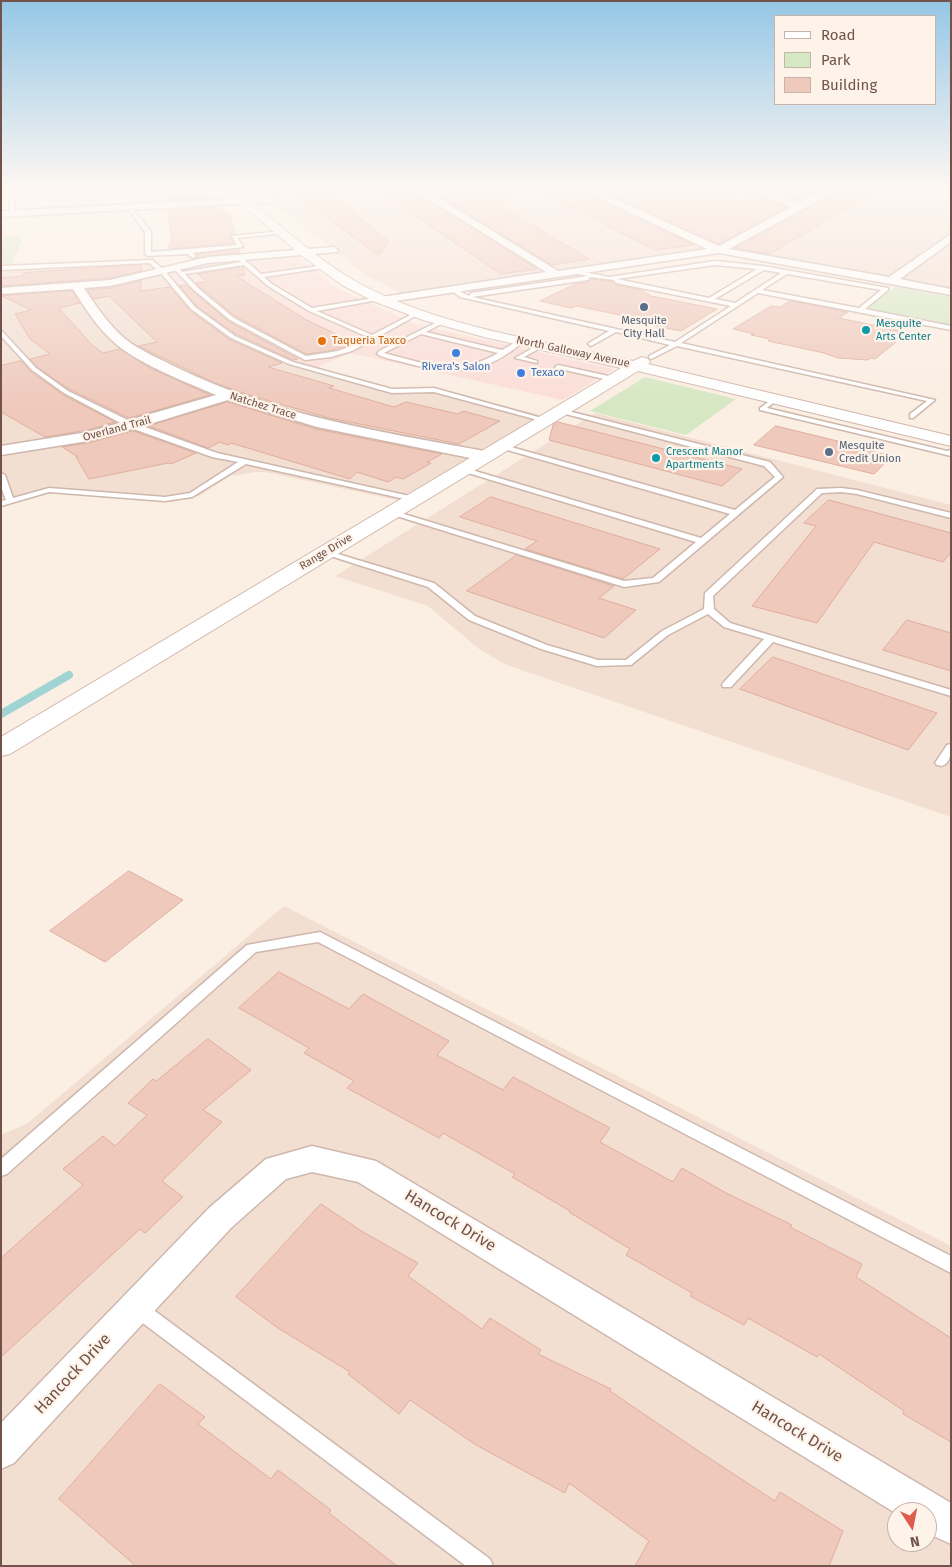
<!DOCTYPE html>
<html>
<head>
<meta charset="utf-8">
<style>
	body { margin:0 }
	#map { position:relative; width:952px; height:1567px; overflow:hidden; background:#fbeee3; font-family:"Fira Sans",sans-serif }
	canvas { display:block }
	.frame { position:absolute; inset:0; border:2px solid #71534b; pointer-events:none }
	.legend { position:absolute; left:774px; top:15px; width:162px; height:90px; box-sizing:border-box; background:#fef3e9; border:1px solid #c6b3aa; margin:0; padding:6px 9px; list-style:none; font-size:15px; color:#71534b }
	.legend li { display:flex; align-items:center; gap:10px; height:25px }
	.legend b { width:25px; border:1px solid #c6b3aa }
	.north { position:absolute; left:887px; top:1502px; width:50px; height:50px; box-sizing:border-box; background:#fef3e9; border:1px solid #c6b3aa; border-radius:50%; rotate:169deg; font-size:14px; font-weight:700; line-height:20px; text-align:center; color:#71534b }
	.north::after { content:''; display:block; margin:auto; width:18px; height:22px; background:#df5b4e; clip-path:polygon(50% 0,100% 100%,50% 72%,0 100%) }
</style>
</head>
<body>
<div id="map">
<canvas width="952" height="1567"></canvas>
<div class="frame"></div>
<ul class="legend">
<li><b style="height:6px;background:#fff"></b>Road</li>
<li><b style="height:14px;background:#d6e7c3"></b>Park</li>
<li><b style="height:14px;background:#efc9bc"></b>Building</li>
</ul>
<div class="north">N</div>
</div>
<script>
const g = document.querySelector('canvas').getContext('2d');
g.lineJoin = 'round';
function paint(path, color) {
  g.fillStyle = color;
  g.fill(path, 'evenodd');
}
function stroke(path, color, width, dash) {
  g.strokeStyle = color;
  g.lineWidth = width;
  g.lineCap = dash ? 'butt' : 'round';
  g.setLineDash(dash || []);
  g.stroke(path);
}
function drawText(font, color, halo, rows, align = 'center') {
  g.font = font + ' "Fira Sans",sans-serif';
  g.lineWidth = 4.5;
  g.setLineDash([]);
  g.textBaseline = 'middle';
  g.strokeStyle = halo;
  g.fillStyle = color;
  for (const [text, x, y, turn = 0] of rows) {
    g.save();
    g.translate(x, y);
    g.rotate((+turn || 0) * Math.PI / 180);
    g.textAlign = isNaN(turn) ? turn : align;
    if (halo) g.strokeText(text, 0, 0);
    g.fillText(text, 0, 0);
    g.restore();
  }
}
const residential = new Path2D(`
	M255 188H951V291L719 250 406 296 367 276Z
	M153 259 156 260 196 302 236 333 291 360 394 388H435L544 416 401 501 265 472H256L230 476 199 496 171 502 53 493 40 495 1 506V266Z
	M595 413 951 505V817L507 665 479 649 428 606 335 576Z
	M284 906 951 1246V1566H1V1135L28 1123ZM897 1512H927V1542H897Z`);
const commercial = new Path2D(`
	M298 257 337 288 415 324 614 369 563 400 350 353 316 368 289 359 202 311 169 274 195 267 235 260Z`);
const green = new Path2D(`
	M23 236 12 264H1V237Z
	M895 287 951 297V326L877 312 869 307Z
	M645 377 736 399 686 435 590 411Z`);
const stream = new Path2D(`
	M1 714 69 675`);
const building = new Path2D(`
	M288 188H324L389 242 379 255 299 199H302Z
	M374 188H409L537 269 501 274Z
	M426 188H511L500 206 589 259 552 265Z
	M534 188H576L694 245 655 250Z
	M596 188H712L739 203 756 195 787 207 719 244Z
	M769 188H822L798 201 767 189Z
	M840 188H884L769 254 735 248 804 211Z
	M208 194 210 198 167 200V197Z
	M218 207 230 215 235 234 230 236 234 243 170 249 168 246 172 241 168 210Z
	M239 249V253L197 258V254Z
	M141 265V271L110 278 1 286V278L23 276 24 273Z
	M243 267 245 275 236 276 305 319 354 343 329 351 306 354 235 316 196 283 207 282 198 274Z
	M591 279 613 282 616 285 641 290 651 296 717 309 681 331 645 324 650 321 576 306 571 308 540 301 575 284 588 282Z
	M141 281V291L170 287 190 311 230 340 282 363 268 367 334 386 329 388 394 407 406 402 458 414 463 411 500 421 459 444 329 418 252 396 215 383 138 346 157 342 109 296 94 299 87 290 110 288Z
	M186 285 229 322 298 359 293 360 236 334 196 306 180 286Z
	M72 291 80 303 59 308 93 346 103 353 120 349 150 368 210 395 129 418 69 389 37 367 30 359 50 354 30 339 15 314 31 310 2 296Z
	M790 301 848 312 839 318 901 331 889 340 896 342 875 359 871 358 868 360 838 358 824 353 768 341 770 339 751 335 754 334 733 329 771 306 780 307Z
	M21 361 31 372 63 395 115 422 88 430 45 437 1 412V366Z
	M228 402 316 429 442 454 427 462 431 463 403 479 396 477 388 482 357 472 350 479 231 443 228 445 220 442 208 448 149 426Z
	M558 422 742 469 722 486 549 440 553 425Z
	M776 426 854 445 852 447 892 456 874 474 754 445Z
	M133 431 196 453 171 464 168 463 89 479 76 457H78L62 447 88 443Z
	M491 497 660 549 623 579 525 549 537 541 460 517Z
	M829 500 951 533V552L943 562 874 542 817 623 752 606 816 526 804 523Z
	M517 555 614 586 599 598 636 610 604 638 467 591Z
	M907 620 951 633V671L883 650Z
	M773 657 937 713 908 750 740 689Z
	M129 871 183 900 105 962 50 931Z
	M279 972 349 1009 363 994 449 1041 437 1055 503 1090 513 1077 610 1128 600 1142 673 1182 682 1168 726 1193 792 1225 790 1227 862 1264 856 1277 951 1338V1442L903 1414 904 1411 819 1354 817 1357 748 1318 744 1325 690 1296 692 1293 626 1255 630 1249 569 1212 570 1211 512 1177 515 1174 443 1133 439 1138 347 1088 354 1081 304 1053 309 1048 239 1008Z
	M208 1039 251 1070 203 1110 222 1122 162 1181 183 1197 145 1233 140 1229 1 1357V1258L83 1185 63 1169 103 1136 115 1146 147 1115 128 1103 153 1079 156 1081Z
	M321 1204 363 1232 418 1263 408 1276 482 1329 490 1318 541 1350 538 1354 611 1389 610 1391 700 1452 775 1501 780 1492 843 1531 829 1566H635L649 1541 569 1483 565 1493 476 1445 410 1400 399 1414 348 1374 350 1372 278 1328 236 1297Z
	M160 1384 205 1417 198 1424 271 1479 278 1470 331 1510 329 1513 397 1566H136L59 1499Z`);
const lane = new Path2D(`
	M139 188H156L144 190 146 195 159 197 163 208H159L155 199 142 197Z
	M16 192 13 214 11 215 9 214 11 195H1V193Z
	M127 207H131L151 232V252L237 245 232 236 282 231 285 233 238 238 243 247 193 253 196 256 193 258 187 254 148 256 145 254V232Z
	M239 255 261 274 326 265 324 268 264 277 272 284 312 308 380 297 378 300 317 311 372 335 416 312 421 313 352 351 331 357 305 360 230 320 194 290 172 267 177 266 182 272 241 262 236 257ZM244 265 268 286 309 311 368 337 356 344 338 351 306 356 234 318 198 288 185 274Z
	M152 260 164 270 195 307 235 336 293 362 392 389 434 388 549 420 545 422 434 392 392 393 289 364 231 338 191 309 160 272 149 263 1 270V266Z
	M715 261 763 266 888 288V290L865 309 951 326V330L758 293 681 343 935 400 913 418H910V414L927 401 677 346 651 359 649 358V356L670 345 616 332 591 346 588 344 589 343 609 331 460 297 451 290 456 289 469 296 471 293 588 276 572 273 574 270 609 277ZM715 265 757 269 709 298 617 279ZM764 270 781 273 735 303 715 299ZM787 274 881 290 859 308 762 290ZM590 277 614 280 616 283 731 306 675 342 472 297 588 280Z
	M443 319 445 320V322L426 332 502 350 519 340 524 341C486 375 452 375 406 363 397 360 385 359 377 354L379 351ZM421 334 498 353C458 377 426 364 384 353Z
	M1 330 36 368 68 391 134 423 217 453 414 497 418 499 414 501 246 464 192 497 165 501 49 492 1 506V501L6 500 1 487V473L5 475 13 498 49 488 165 497 190 493 238 462 212 457 128 427 64 393 32 370 1 336Z
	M540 344 542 345V347L524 357 537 361V363L515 358Z
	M558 365 613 377 616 379 613 381 556 368 555 367Z
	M775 397 778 399 767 408 947 451 951 450V456L760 410V408Z
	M560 409 770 462 783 477 659 582 624 587 387 513 394 511 624 581 653 578 696 542 458 470 465 468 701 538 730 514 497 447 504 445 735 510 775 477 764 466 558 412 556 411Z
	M841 488 857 490 951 513V518L857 494 841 492 822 493 713 596 714 609 730 623 951 690V696L773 642 731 687H723L722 685 723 683 764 639 724 627 708 614 668 635 631 665 597 666 541 649 469 620 428 587 321 553 322 551H328L434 583 475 616 547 645 598 660H626L662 631 704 609 705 593 817 489Z
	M951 744C951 752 951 764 941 766L937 765 935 763 947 745Z
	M320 932 951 1256V1273L318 942 256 952 7 1174 1 1176V1159L247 945Z
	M138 1301 144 1303 490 1559 493 1566H466L132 1315 129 1309 132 1303Z`);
const street = new Path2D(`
	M411 188H422L558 271 707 249 578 188H591L719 246 791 207 745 188H758L798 203 826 188H838L803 209 729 249 889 277 951 234V242L900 279 951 289V295L719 253 382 303 378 302 376 300 378 298 382 297 546 272Z
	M270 197 273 198V202L1 217V211Z
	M333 247 338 250 337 252 208 263 110 286 84 288C96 306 108 324 124 338 140 351 160 359 178 368 274 415 380 432 485 451L490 453 493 456 490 459 485 461 317 427 228 400 150 424 88 441 1 455V446L88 432 216 395C186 382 141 365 116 344 98 329 85 308 73 289L1 294V288L110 280 208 257Z
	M312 1146 376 1161 951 1503V1544L927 1533V1512H897V1514L358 1182 312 1172 286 1179 231 1228 14 1463 1 1469V1423L209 1208 266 1159Z`);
const secondary = new Path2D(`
	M223 188H236C273 219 311 255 353 280 433 326 543 341 633 361L642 357 648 359 650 362 648 364 951 436V446L638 371 10 754 1 756V737L621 368 484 337 423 320 373 301 342 285 301 255Z`);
const markers = [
	[644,307,5,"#5c6f8a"],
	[866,330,5,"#0f9aa8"],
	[322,341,5,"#e8710a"],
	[456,353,5,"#3f7fe0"],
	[521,373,5,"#3f7fe0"],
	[829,452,5,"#5c6f8a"],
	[656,458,5,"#0f9aa8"]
];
const farServicenames = [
	["Mesquite",644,321],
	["City Hall",644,334],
	["Mesquite",839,446,"left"],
	["Credit Union",839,459,"left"]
];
const farCulturenames = [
	["Mesquite",876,324],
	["Arts Center",876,337],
	["Crescent Manor",666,452],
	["Apartments",666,465]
];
const farFoodnames = [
	["Taqueria Taxco",332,341]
];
const farStreetnames = [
	["North Galloway Avenue",573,352,12],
	["Natchez Trace",263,406,17],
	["Overland Trail",117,429,-15],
	["Range Drive",326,552,-31]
];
const farShopnames = [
	["Rivera's Salon",456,367],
	["Texaco",531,373,"left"]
];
const nearStreetnames = [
	["Hancock Drive",450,1221,31],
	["Hancock Drive",73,1374,-47],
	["Hancock Drive",797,1432,31]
];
paint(residential, '#f2dfd2');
paint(commercial, '#fbddd7');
paint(green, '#d6e7c3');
stroke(stream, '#a0d3d4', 8);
paint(building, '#efc9bc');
stroke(building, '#e0ae9d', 1);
stroke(lane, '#ceb7ad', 3);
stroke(street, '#ceb7ad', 3);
stroke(secondary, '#d0b6ab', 2);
paint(lane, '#fff');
paint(street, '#fff');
paint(secondary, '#fff');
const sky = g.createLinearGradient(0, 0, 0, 407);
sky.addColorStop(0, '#95c7e6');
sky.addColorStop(0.46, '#fdf7f2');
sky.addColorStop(1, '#fdf7f200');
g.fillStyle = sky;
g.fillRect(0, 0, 952, 407);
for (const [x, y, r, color] of markers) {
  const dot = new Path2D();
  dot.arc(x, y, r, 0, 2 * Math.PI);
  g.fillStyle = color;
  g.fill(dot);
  stroke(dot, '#fef3e9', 2);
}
drawText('11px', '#4e5e75', '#fef3e9', farServicenames);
drawText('11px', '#0d838f', '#fef3e9', farCulturenames, 'left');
drawText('11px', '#c56008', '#fef3e9', farFoodnames, 'left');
drawText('11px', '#71534b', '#fef3e9', farStreetnames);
drawText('11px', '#366cbe', '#fef3e9', farShopnames);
drawText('16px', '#71534b', '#fef3e9', nearStreetnames);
</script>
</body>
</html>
